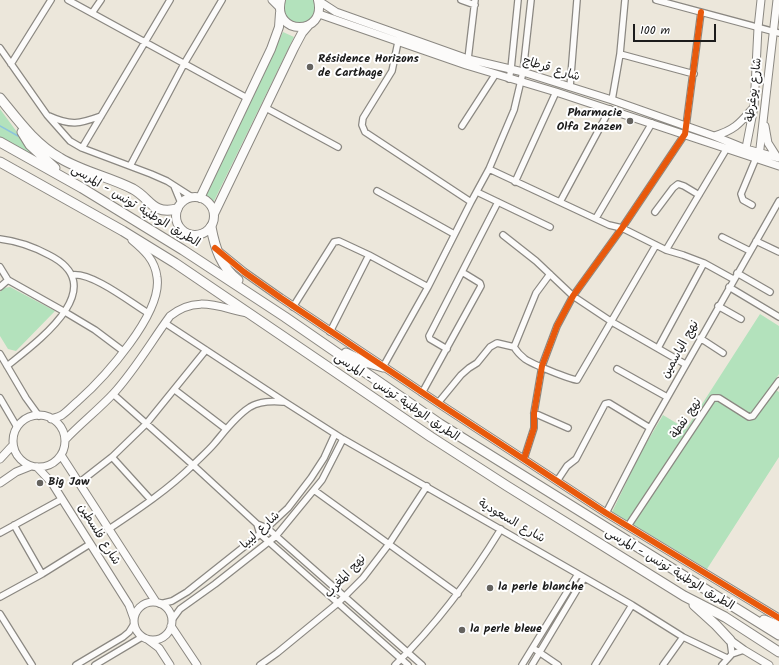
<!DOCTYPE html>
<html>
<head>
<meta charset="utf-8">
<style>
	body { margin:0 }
	#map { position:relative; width:779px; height:665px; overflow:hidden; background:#ece7db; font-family:Kalam,sans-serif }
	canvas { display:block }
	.scale { position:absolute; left:633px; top:24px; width:83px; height:18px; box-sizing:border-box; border:2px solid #1c1c1c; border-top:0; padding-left:5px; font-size:12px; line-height:14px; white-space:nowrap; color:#1c1c1c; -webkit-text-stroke:3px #fff; paint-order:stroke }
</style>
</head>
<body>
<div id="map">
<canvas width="779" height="665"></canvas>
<div class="scale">100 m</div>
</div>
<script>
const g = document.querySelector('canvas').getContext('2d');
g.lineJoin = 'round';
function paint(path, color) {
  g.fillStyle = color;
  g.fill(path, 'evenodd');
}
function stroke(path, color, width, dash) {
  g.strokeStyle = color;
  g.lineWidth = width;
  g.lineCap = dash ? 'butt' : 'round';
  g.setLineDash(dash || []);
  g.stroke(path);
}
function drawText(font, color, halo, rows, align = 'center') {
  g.font = font + ' Kalam,"Playpen Sans Arabic",sans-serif';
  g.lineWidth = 4;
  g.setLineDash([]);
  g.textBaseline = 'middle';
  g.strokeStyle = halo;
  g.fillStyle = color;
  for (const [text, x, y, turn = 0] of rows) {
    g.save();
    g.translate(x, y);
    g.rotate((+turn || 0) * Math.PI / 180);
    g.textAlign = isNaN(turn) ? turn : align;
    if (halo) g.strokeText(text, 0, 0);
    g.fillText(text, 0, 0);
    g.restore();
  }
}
const green = new Path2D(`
	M286 0H314L315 14 307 23C303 23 297 24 293 23 284 19 282 8 286 0Z
	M283 32 294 37 213 203 202 198Z
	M0 109 36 158 0 140Z
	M10 287 55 311 16 351 8 349 0 336V292L4 288Z
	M760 314 779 326V374L771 387 779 392V457L707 569 612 512 641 452 663 415 686 429Z`);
const stream = new Path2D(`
	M0 126 18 136`);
const minor = new Path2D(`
	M68 0 247 98
	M461 0 475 5
	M656 0 779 33
	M92 13 101 0
	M398 42 392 71 363 118 362 125 365 132 471 202
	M0 48 47 115 70 141 82 148 151 174 167 181 192 197
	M620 54 694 74
	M468 59 475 0
	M11 64 51 0
	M509 79 511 69 518 0
	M570 87 577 0
	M612 100 620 54 625 0
	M266 108 338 147
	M49 116C71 126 79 124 101 116
	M462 126 495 75
	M82 148 170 0
	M130 166 184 64 222 0
	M489 169 609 225 622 228 666 250 683 255 704 263 733 279
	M515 182 556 92
	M174 186 181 203
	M377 191 454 234
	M477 192 550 227
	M560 202 610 109
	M752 205 743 200 741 194 756 158
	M655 212 673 188 678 184 684 186 699 195
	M596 218 652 123
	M503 235 536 261 573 296 612 322 685 364
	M722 237 750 251
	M0 239C17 241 34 247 49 255 113 287 37 342 7 366
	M756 241 779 252
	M666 250 727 148
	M0 267 8 280 65 312 95 330 123 351
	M737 273 770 292
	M72 275C92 272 130 302 148 313
	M0 287 8 280
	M729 287 779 317
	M718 306 741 319
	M293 307 334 242 339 241 369 255 428 287
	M165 323 285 402 343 439 632 605 683 637 727 658
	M330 332 369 255
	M700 338 723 353
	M514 347 536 293 550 274
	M658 348 704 263
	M447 349 430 339 429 336 498 202
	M0 354 26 398 39 416
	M383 367 428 287 471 202 489 169 514 110 523 72 531 0
	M617 369 667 397
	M175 390 226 429
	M422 393 481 286 480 283 462 272
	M113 394 193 465 257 524 267 528 422 665
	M0 398 17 427
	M438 403 461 375 469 368 477 363 490 347 497 343 514 347C517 352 520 355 525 359 532 364 569 379 577 380L656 245
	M534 413 568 428
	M112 457 151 500
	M524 459 534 428V413L542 366 557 326 573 296 622 228 685 134 701 12
	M557 481 567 466 576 459 605 404 609 403 650 428
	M80 482 112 457 146 424 206 350
	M314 490 458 594
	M606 513 650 428 779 201
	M257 524 260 534 408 665
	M14 525 42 574
	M628 526 713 398H719L749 417 753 416 779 381
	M109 529C139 509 169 489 194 464 201 457 208 451 214 444 225 431 236 416 250 407 260 401 271 401 283 402
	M0 533 62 499
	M0 597 42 574 90 544
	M160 604 172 601 187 592 260 534 288 508 311 478 324 458 335 434
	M0 614 32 665
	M172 620 180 609 215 584 276 536 322 480 343 439
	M730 640 732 654
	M533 648 558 665
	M76 665 123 637 129 632 134 624
	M95 665 142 637
	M260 665 277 653 338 603 363 578 389 544 427 486
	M395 665C437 624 471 578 501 529
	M522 665 578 574
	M532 665 584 578
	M595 665 632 605
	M663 665 683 637
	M722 665 732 654 744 650`);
const tertiary = new Path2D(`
	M272 0 279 7
	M319 1 336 12 468 59 523 72 612 100 714 136 746 149 779 158
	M319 14 466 65 556 92 779 166
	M765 126 768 143 777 157
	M714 136C735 130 740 123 754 107
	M745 153 754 107 758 28 761 0
	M759 157 777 0
	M217 250 244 272 281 298 438 403 606 513 779 618
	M13 441a26 26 0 1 1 52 0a26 26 0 1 1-52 0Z
	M51 419C54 418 59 417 62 415 68 411 73 405 78 401 104 378 163 313 157 277 155 260 144 250 132 240
	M65 440C80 424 98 410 113 394 135 370 151 342 170 316 196 295 218 307 247 313
	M61 455 156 602
	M0 459 13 445
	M37 467 52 483 62 499 129 605 134 619
	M0 483 16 472 31 466
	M134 621a19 19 0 1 1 38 0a19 19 0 1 1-38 0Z
	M171 626 197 665
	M147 639 159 648 170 665
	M730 640 744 650 769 665`);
const secondary = new Path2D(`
	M281 0C272 36 327 36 318 0
	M176 216a19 19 0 1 1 38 0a19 19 0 1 1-38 0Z
	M200 198 271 49 279 27 280 13
	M214 214 294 48 302 33 308 26`);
const trunk = new Path2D(`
	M0 98C18 120 35 144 60 158 83 172 110 177 133 189 151 199 152 215 177 209
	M22 132 30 145 55 168
	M0 142 82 188 183 250 285 317 440 424 779 635
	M0 162 123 231 175 263 431 437 507 486 684 596 725 617 779 652
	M211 227C215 248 221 267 238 280
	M346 353 365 362 383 367
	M694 605 716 625 730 640
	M764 620 779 626`);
const cycleway = new Path2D(`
	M215 248 244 272 281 298 438 403 606 513 779 618
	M524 459 534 428V413L542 366 557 326 573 296 622 228 685 134 701 12`);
const markers = [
	[310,67,4,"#65635f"],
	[630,121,4,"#65635f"],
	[40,483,4,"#65635f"],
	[490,588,4,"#65635f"],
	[462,630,4,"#65635f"]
];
const poiNames = [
	["Résidence Horizons",318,60],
	["de Carthage",318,74],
	["Pharmacie",622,114,"right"],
	["Olfa Znazen",622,128,"right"],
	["Big Jaw",48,483],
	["la perle blanche",498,588],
	["la perle bleue",470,630]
];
const streetNames = [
	["شارع قرطاج",551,70,17],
	["شارع يوغرطة",755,90,-83],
	["الطريق الوطنية تونس - المرسى",135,207,31],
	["نهج الياسمين",681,350,-61],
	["الطريق الوطنية تونس - المرسى",396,398,34],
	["نهج نفطة",687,419,-56],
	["شارع السعودية",511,522,30],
	["شارع ليبيا",261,531,-43],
	["شارع فلسطين",98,535,58],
	["الطريق الوطنية تونس - المرسى",669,570,31],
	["نهج المغرب",346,577,-47]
];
paint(green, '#b3e2bc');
stroke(stream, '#8cc3dd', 1.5);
stroke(minor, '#8b8882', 8);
stroke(tertiary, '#8b8882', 9);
stroke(secondary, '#8b8882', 10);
stroke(trunk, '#8b8882', 11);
stroke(minor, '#fcfbfa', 5.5);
stroke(tertiary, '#fcfbfa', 7);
stroke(secondary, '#fcfbfa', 8);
stroke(trunk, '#fcfbfa', 9);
stroke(cycleway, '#e8590c', 6);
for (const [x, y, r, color] of markers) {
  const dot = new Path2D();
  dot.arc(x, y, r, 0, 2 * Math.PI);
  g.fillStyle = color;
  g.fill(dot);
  stroke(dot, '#fff', 1.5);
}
drawText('bold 12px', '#1c1c1c', '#fff', poiNames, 'left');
drawText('12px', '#1c1c1c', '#fff', streetNames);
</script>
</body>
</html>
